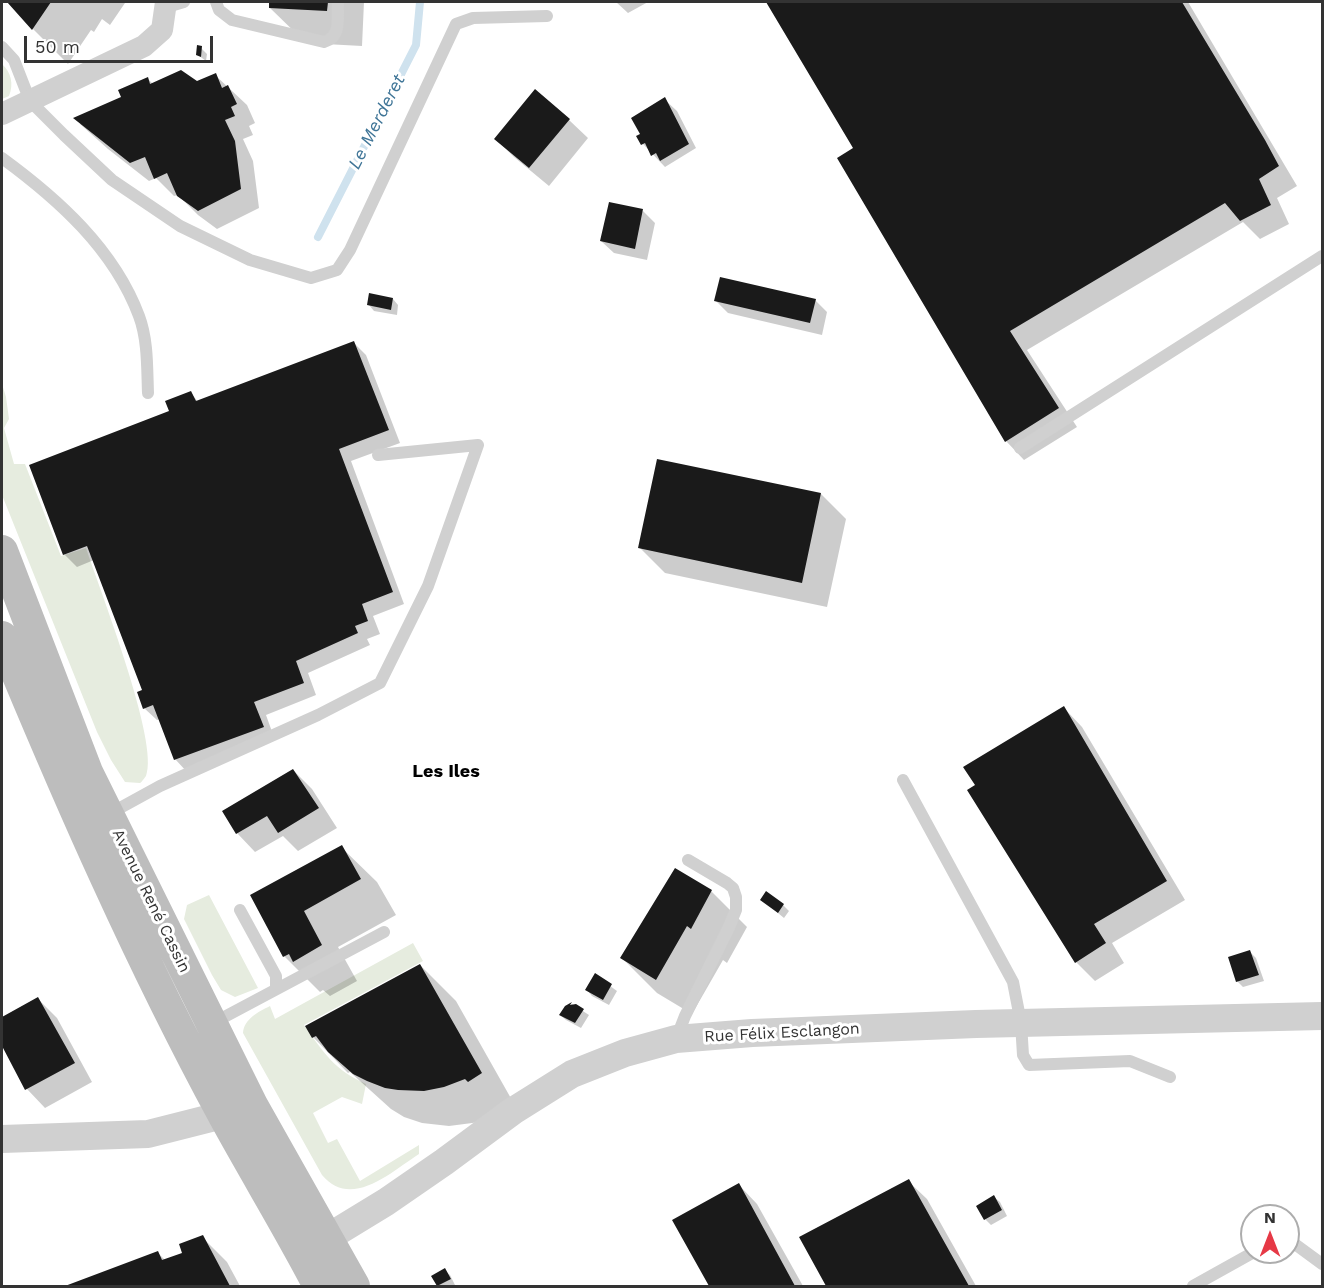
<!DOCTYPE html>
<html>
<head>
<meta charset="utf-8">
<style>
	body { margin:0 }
	#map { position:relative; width:1324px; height:1288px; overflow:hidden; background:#fff; font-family:"Work Sans",sans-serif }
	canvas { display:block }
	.frame { position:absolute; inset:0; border:3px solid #333; pointer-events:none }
	.north { position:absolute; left:1240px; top:1204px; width:60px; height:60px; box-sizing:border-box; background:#fff; border:2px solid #adadad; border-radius:50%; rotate:0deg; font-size:16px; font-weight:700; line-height:24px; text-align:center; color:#333 }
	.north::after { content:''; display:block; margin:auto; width:21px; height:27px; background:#e63946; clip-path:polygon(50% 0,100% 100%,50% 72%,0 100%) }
	.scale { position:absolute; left:24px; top:36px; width:189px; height:27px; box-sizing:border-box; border:3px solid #333; border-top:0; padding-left:8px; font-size:18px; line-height:21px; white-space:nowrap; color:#333; -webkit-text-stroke:4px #fff; paint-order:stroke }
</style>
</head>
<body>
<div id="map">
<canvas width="1324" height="1288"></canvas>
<div class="frame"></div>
<div class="north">N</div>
<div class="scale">50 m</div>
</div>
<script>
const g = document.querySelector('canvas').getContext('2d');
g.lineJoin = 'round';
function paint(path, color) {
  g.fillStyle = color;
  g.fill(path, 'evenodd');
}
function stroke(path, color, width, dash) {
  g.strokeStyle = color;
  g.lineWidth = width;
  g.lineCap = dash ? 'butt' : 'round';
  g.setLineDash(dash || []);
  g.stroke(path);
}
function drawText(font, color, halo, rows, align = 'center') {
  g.font = font + ' "Work Sans",sans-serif';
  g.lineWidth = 6;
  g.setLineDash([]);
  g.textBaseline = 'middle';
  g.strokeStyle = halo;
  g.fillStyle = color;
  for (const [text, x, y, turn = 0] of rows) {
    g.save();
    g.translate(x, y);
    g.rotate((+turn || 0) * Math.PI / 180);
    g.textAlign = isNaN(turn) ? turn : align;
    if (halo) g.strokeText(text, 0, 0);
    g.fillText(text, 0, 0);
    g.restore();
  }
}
const green = new Path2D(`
	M2 64C11 72 14 84 9 96L2 99Z
	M2 384 6 397 9 419 4 428 14 464H25L61 556 86 548C99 588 160 743 146 776 146 776 141 783 140 783L125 782 111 760 97 732 2 495Z
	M209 895 258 988 235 997 221 990 212 975 184 919 187 905Z
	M413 943 423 961 304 1025C324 1053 334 1070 366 1084L362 1104 342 1097 313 1113 328 1143 337 1139 360 1181 419 1145V1154C391 1172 351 1210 322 1175L243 1033C244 1019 258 1012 270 1006L275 1019Z`);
const shadow = new Path2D(`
	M10 2H124L125 3 110 25 102 19 94 32 91 30 68 64 33 29Z
	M270 2H364L362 46 306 43 270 8Z
	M616 2H648L628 13Z
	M768 2H1188L1297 186 1277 198 1289 224 1260 239 1243 222 1027 350 1077 427 1024 460 1006 441 855 148Z
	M201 48 207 54 206 61 198 55Z
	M215 75 247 105 255 123 249 126 253 135 243 139 253 161 259 208 217 229 198 215 178 195 174 196 156 178 149 181 108 149 80 124 123 97 148 79 153 84 197 83Z
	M664 99 677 111 696 148 665 167 643 144Z
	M569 120 588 138 549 186 514 157 496 139Z
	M643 211 655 223 647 260 614 253 601 241Z
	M393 299 398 305 397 315 374 311 369 305Z
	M815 300 827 312 822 335 728 313 716 301Z
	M354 343 366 355 400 443 351 461 404 604 373 616 380 634 367 639 370 645 308 673 316 695 266 715 275 740 187 772 175 759 160 719 157 720 144 708V691L94 560 77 567 64 554 172 412 191 393 198 402Z
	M658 460 821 494 846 519 827 607 665 573 640 548Z
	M1064 708 1082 727 1185 900 1112 943 1124 963 1095 981 1076 962Z
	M293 770 312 789 337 828 298 851 283 836 255 852 237 833Z
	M341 847 377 882 396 915 338 947 357 981 330 996 323 990 320 992 284 956 252 895Z
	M676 870 711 891 747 927 727 963 723 960 692 1014 657 993 622 958Z
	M762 900 783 905 789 911 784 918Z
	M1250 952 1256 958 1264 981 1243 987 1237 981Z
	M420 965 456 1001 517 1109 480 1122 449 1126 422 1123 404 1117 391 1109 350 1072 348 1073 313 1037Z
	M595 975 617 991 609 1005 592 996 587 990Z
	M38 999 57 1018 92 1082 45 1108 27 1089 2 1043V1019Z
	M572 1004 589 1015 581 1028 566 1020 560 1015 566 1007Z
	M908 1181 927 1199 976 1286H828L801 1238Z
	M739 1185 757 1204 803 1286H711L674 1220Z
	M994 1197 1000 1202 1007 1216 991 1225 985 1219Z
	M202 1237 227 1262 240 1286H69L158 1253 165 1260 184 1253Z
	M444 1270 450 1275 455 1285 452 1286 438 1285Z`);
const stream = new Path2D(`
	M318 237 416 45 420 2`);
const building = new Path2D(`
	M7 2H51L32 30Z
	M269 2H328L327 11 269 8Z
	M766 2H1182L1265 140 1279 166 1259 179 1271 205 1240 221 1225 203 1010 331 1059 408 1005 442 837 158 853 148Z
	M197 45 202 46 201 57 196 55Z
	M181 70 197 81 216 73 222 88 228 85 237 104 231 107 235 116 225 120 235 141 241 189 198 211 177 196 167 173 154 179 145 157 130 163 73 118 121 97 118 90 148 77 150 84Z
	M535 89 570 119 529 168 494 139Z
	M665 97 689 144 660 161 656 153 651 156 645 143 641 145 636 136 640 134 631 118Z
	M609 202 643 209 635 249 600 241Z
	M720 277 816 299 810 323 714 301Z
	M369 293 393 298 391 310 367 305Z
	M354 341 389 430 339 449 393 592 362 604 368 621 355 626 358 633 296 661 304 683 254 702 264 727 174 760 153 705 143 709 137 692 142 690 87 546 63 555 29 465 169 411 165 401 191 391 196 401Z
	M657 459 821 493 802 583 638 548Z
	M1064 706 1167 881 1094 924 1106 943 1075 963 967 790 975 785 963 767Z
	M293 769 319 808 278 833 267 816 236 834 222 811Z
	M342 845 361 879 304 911 322 945 293 962 289 954 283 957 250 895Z
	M675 868 712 890 691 929 687 926 656 980 620 958Z
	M766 891 784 904 778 913 760 900Z
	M1250 950 1259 975 1236 982 1228 957Z
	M420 964 482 1073 468 1082 465 1079 444 1087 424 1091 398 1090 385 1088 367 1081 353 1074 328 1052 316 1036 312 1038 305 1026Z
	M595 973 612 984 603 1000 585 990Z
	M38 997 75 1063 25 1090 2 1046V1017Z
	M572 1002 570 1005 576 1004 584 1009 575 1023 559 1015 565 1006Z
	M909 1179 969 1286H826L799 1237Z
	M739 1183 795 1286H709L672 1220Z
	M994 1195 1002 1210 984 1220 976 1206Z
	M203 1235 230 1286H65L158 1251 162 1260 182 1253 179 1244Z
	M445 1268 451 1279 437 1286 431 1276Z`);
const service = new Path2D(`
	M216 2 219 10 232 20 324 42C342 37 337 17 338 2
	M167 7 184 2
	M2 47 14 60 30 101 64 135 112 180 180 226 250 260 311 278 337 270 350 250 456 24 473 18 547 16
	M2 158C58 199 114 249 139 316 148 340 147 368 148 393
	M1020 448 1322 256
	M903 780 1013 982 1021 1023 1023 1055 1029 1065 1130 1061 1170 1077
	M109 814 160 786 318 715 380 683 428 586 478 445 378 455
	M240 910 276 976V989
	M213 1023 384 932
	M676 1039 685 1016 729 927 736 910V897L733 888 727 883 688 860
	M1288 1239 1322 1264
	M1193 1286 1254 1252`);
const minor = new Path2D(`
	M2 114 144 46 162 30 166 2`);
const tertiary = new Path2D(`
	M2 1139 148 1134 223 1115 244 1107
	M309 1249 386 1202 444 1162 513 1111 572 1074 625 1053 676 1039 752 1033 976 1024 1322 1016`);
const secondary = new Path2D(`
	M2 551 87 772 252 1105 354 1286
	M2 637C69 799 140 961 224 1116 255 1173 289 1228 319 1286`);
const streetNames = [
	["Avenue René Cassin",151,901,64],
	["Rue Félix Esclangon",782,1033,-3]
];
const waterNames = [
	["Le Merderet",377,122,-63]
];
const neighbourhoodNames = [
	["Les Iles",446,772]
];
paint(green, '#e6ecdf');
paint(shadow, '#0003');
stroke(stream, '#cfe2ee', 8);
paint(building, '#1a1a1a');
stroke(service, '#d0d0d0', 12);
stroke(minor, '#d0d0d0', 22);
stroke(tertiary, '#d0d0d0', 28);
stroke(secondary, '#bdbdbd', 32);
drawText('16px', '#333', '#fff', streetNames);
drawText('italic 18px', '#3f7597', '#fff', waterNames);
drawText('bold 18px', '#000', '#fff', neighbourhoodNames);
</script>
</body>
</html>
